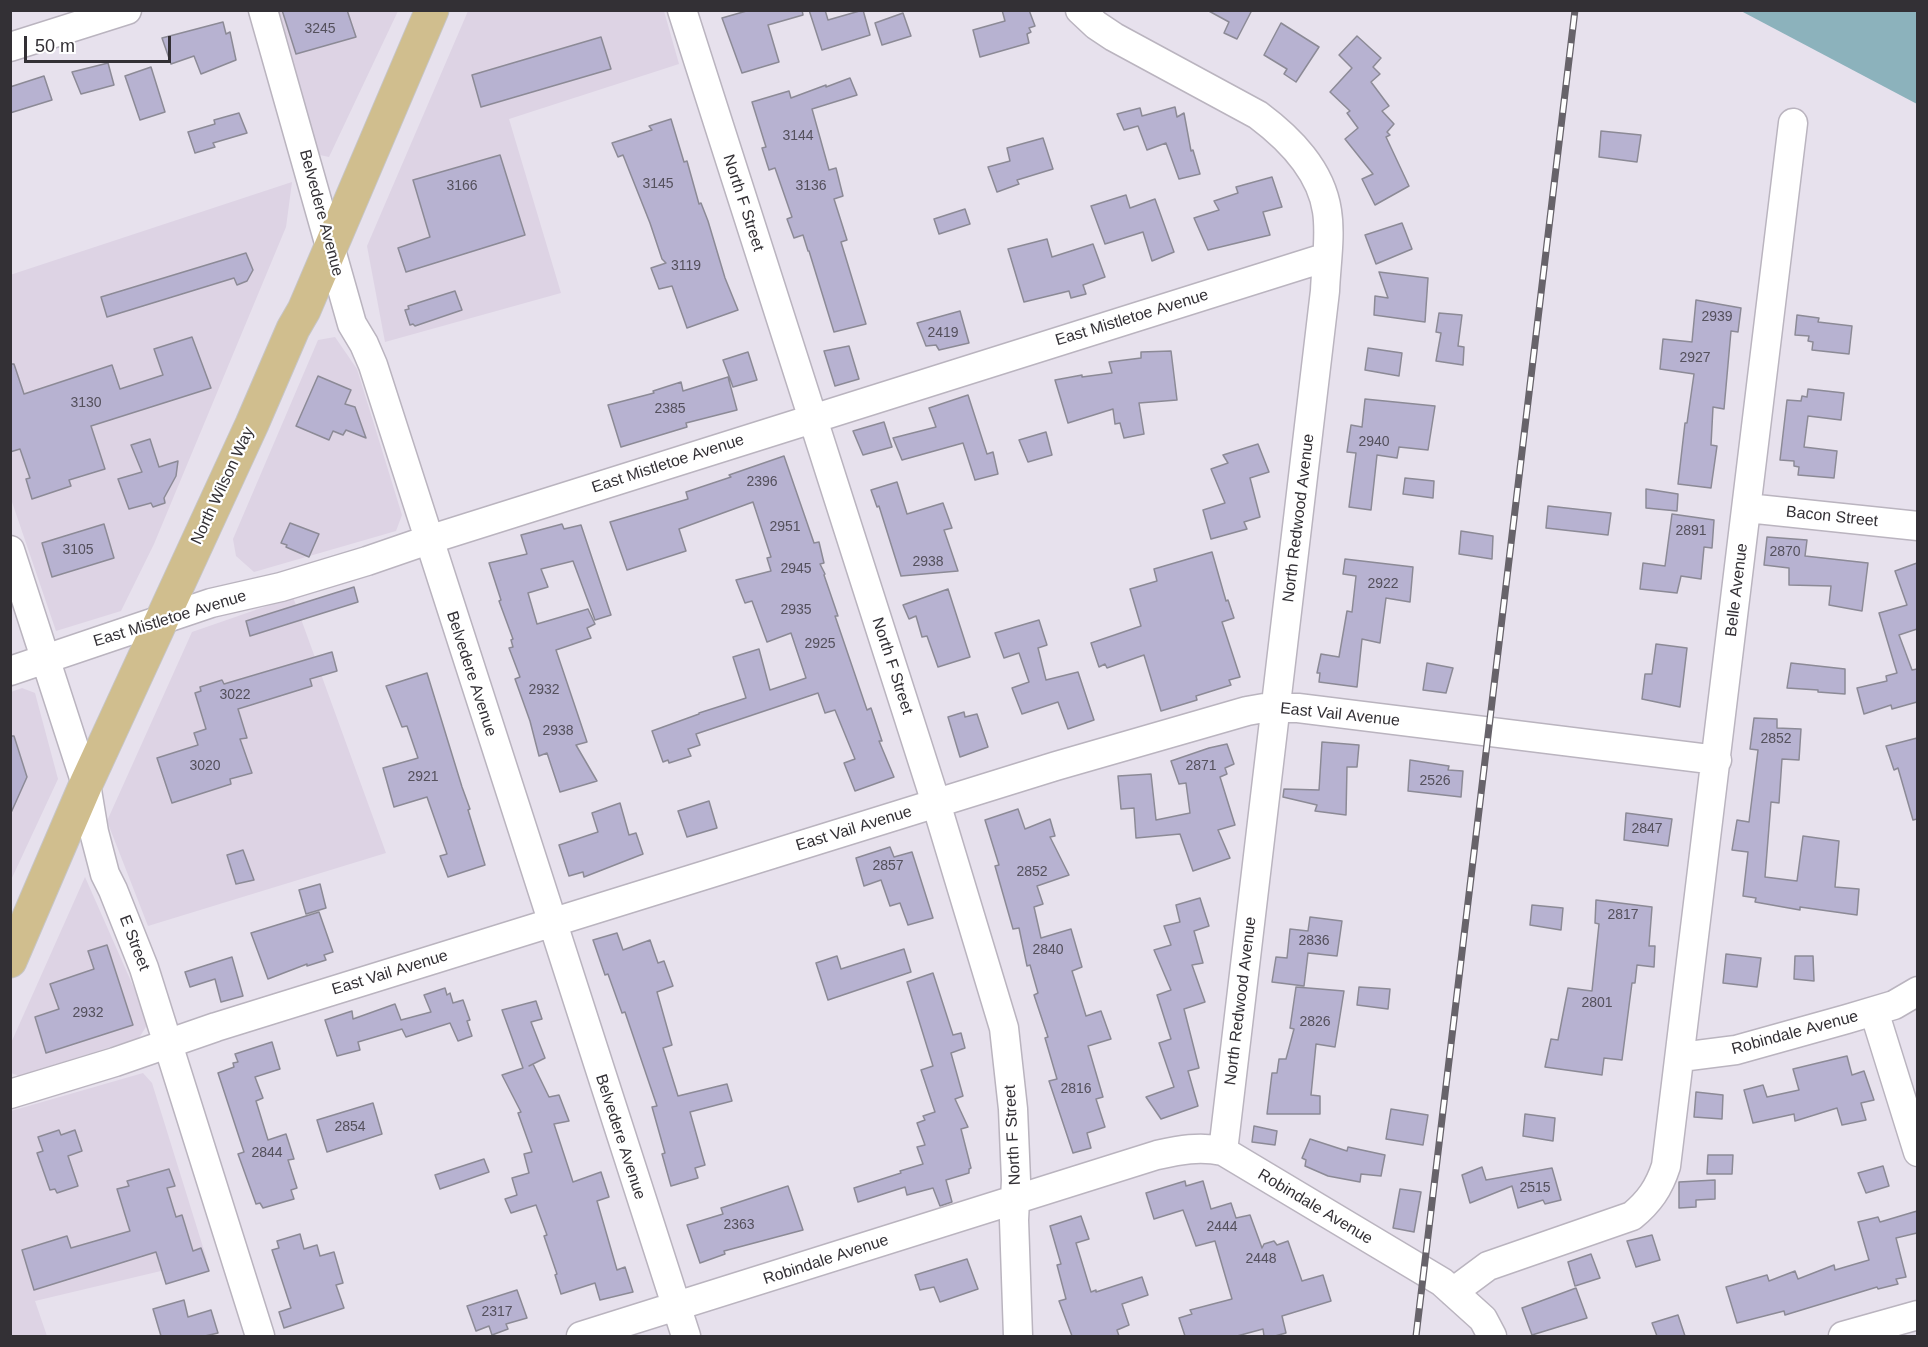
<!DOCTYPE html>
<html>
<head>
<meta charset="utf-8">
<style>
	body { margin:0 }
	#map { position:relative; width:1928px; height:1347px; overflow:hidden; background:#e7e1ed; font-family:Arial,sans-serif }
	canvas { display:block }
	.frame { position:absolute; inset:0; border:12px solid #333035; pointer-events:none }
	.scale { position:absolute; left:24px; top:36px; width:147px; height:27px; box-sizing:border-box; border:3px solid #333035; border-top:0; padding-left:8px; font-size:18px; line-height:21px; white-space:nowrap; color:#333035; -webkit-text-stroke:4px #fff; paint-order:stroke }
</style>
</head>
<body>
<div id="map">
<canvas width="1928" height="1347"></canvas>
<div class="frame"></div>
<div class="scale">50 m</div>
</div>
<script>
const g = document.querySelector('canvas').getContext('2d');
g.lineJoin = 'round';
function paint(path, color) {
  g.fillStyle = color;
  g.fill(path, 'evenodd');
}
function stroke(path, color, width, dash) {
  g.strokeStyle = color;
  g.lineWidth = width;
  g.lineCap = dash ? 'butt' : 'round';
  g.setLineDash(dash || []);
  g.stroke(path);
}
function drawText(font, color, halo, rows, align = 'center') {
  g.font = font + ' Arial,sans-serif';
  g.lineWidth = 4.5;
  g.setLineDash([]);
  g.textBaseline = 'middle';
  g.strokeStyle = halo;
  g.fillStyle = color;
  for (const [text, x, y, turn = 0] of rows) {
    g.save();
    g.translate(x, y);
    g.rotate((+turn || 0) * Math.PI / 180);
    g.textAlign = isNaN(turn) ? turn : align;
    if (halo) g.strokeText(text, 0, 0);
    g.fillText(text, 0, 0);
    g.restore();
  }
}
const built = new Path2D(`
	M273 11H398L329 157 320 155Z
	M468 11H664L679 64 509 119 561 293 385 342 367 246Z
	M292 182 286 227 154 544 121 611 56 631 11 499 10 275Z
	M335 337 357 369 402 515 396 531 254 572 236 556 233 539 318 340Z
	M293 597 386 853 148 926 107 821 192 632Z
	M22 688 35 693 58 779 11 880V692Z
	M85 877 149 1022 139 1038 19 1076 11 1073V1043Z
	M143 1073 152 1083 207 1260 35 1301 47 1336H11V1111Z`);
const water = new Path2D(`
	M1741 11H1917V104Z`);
const building = new Path2D(`
	M282 10H347L356 37 296 54Z
	M750 10H802L803 15 768 25 779 62 742 73 722 18Z
	M809 10H825L828 20 863 10 870 35 822 50Z
	M1002 10H1029L1035 26 1029 28 1031 32 1027 34 1029 43 980 57 973 30 1005 21Z
	M1207 10H1252L1237 39 1224 33 1229 22Z
	M903 13 911 36 882 45 875 23Z
	M223 22 226 34 230 32 236 60 201 74 194 56 171 64 162 38Z
	M1281 23 1319 47 1296 82 1284 74 1287 69 1264 55Z
	M1357 36 1381 58 1373 67 1380 74 1371 82 1389 106 1382 111 1394 124 1387 132 1390 135 1386 137 1409 186 1375 205 1362 179 1373 174 1345 139 1358 128 1347 113 1350 111 1330 92 1352 68 1339 55Z
	M601 37 611 69 481 107 472 75Z
	M108 63 114 85 81 94 72 72Z
	M151 67 165 112 140 120 125 76Z
	M44 76 52 100 10 113V87Z
	M850 78 857 95 812 109 829 170 836 168 843 196 834 199 847 240 841 242 866 324 834 332 809 251H808L803 235 794 238 787 219 792 217 775 168 769 170 762 148 766 147 752 102 789 91 791 98 826 85V87Z
	M1175 107 1177 117 1184 113 1191 151 1193 150 1200 174 1179 179 1166 143 1147 150 1138 126 1124 130 1117 114 1140 108 1142 116Z
	M239 113 247 133 213 143 215 147 195 153 188 132 215 124 214 120Z
	M671 119 684 162 687 161 699 204 701 203 708 221 725 278 738 310 687 328 672 286 659 289 651 268 666 263 662 259 650 223 623 155 618 157 612 143 652 130 649 126Z
	M1601 131 1641 135 1637 162 1599 157Z
	M1043 138 1053 169 1017 180 1019 184 997 192 988 167 1010 161 1007 148Z
	M500 155 525 235 406 272 398 248 430 237 413 180Z
	M1272 177 1282 207 1263 212 1270 235 1208 250 1194 218 1219 210 1214 201 1238 193 1236 187Z
	M1126 195 1130 208 1155 199 1174 252 1152 261 1143 232 1105 244 1091 206Z
	M965 209 970 224 939 234 934 219Z
	M1402 223 1412 249 1376 264 1365 235Z
	M1047 239 1052 257 1093 244 1105 277 1083 285 1086 294 1071 298 1069 291 1024 302 1008 249Z
	M246 253 253 270 247 281 237 285 234 278 107 317 101 297Z
	M1379 272 1428 278 1425 322 1374 315 1375 296 1388 298Z
	M455 291 462 310 415 326 413 324 410 325 405 310 409 309 408 306Z
	M1696 300 1741 308 1738 332 1731 331 1724 409 1713 407 1711 445 1717 446 1711 488 1678 484 1685 423H1687L1694 374 1660 369 1663 339 1692 342Z
	M960 311 969 343 939 350 936 345 926 346 917 323Z
	M1439 313 1462 315 1458 346 1464 347 1463 365 1436 361 1441 333 1436 332Z
	M1797 315 1819 318 1818 322 1852 326 1849 354 1812 350 1813 342 1808 341 1809 336 1795 335Z
	M192 337 211 388 91 426 105 469 69 480 71 486 32 499 26 479 30 478 20 449 10 452V364H14L24 394 112 365 120 389 163 375 154 349Z
	M849 346 859 379 835 386 824 351Z
	M1368 348 1402 353 1399 376 1365 370Z
	M1171 351 1177 400 1139 403 1144 434 1124 438 1120 423 1115 424 1113 409 1068 423 1055 380 1082 375V377L1112 373 1109 362 1141 358V352Z
	M748 352 757 380 733 387 723 360Z
	M318 376 351 390 345 404 355 407 366 438 346 430 343 435 333 431 329 440 296 426Z
	M728 377 737 410 686 423 687 427 621 447 608 405 654 393 653 391 681 382 683 391Z
	M1808 389 1844 393 1841 420 1808 416 1804 447 1837 451 1834 478 1798 475 1799 467 1794 466V461L1780 460 1787 400 1801 401 1802 396 1807 397Z
	M968 395 987 454 993 452 998 474 975 480 963 443 902 460 893 438 936 427 929 408Z
	M1365 399 1435 406 1428 450 1399 447 1397 458 1377 455 1371 510 1349 507 1356 453 1347 452 1351 425 1362 427Z
	M884 422 892 447 863 455 853 431Z
	M1046 432 1052 455 1028 462 1019 440Z
	M150 439 159 467 178 461 176 476 164 498 165 503 153 507 151 503 129 509 118 479 142 472 131 445Z
	M1258 444 1269 472 1250 478 1260 517 1244 522 1247 529 1211 539 1203 510 1225 503 1211 469 1228 463 1223 455Z
	M784 456 814 543 819 542 824 563 820 564 825 574 824 575 838 616H835L867 710 871 708 882 741H879L894 777 855 791 844 763 855 759 835 710 825 713 818 693 696 734 700 745 688 749 691 756 669 763 668 760 663 762 652 731 699 714V713L746 698 733 657 759 649 770 690 806 678 791 633 767 642 752 601 745 603 736 580 771 571 767 558 771 557 753 502 679 529 686 551 627 570 610 522 688 499 686 492 731 477 729 475Z
	M1405 478 1434 481 1433 498 1403 494Z
	M897 482 907 514 943 503 952 528 944 530 958 571 901 576 879 506 877 507 871 490Z
	M1646 489 1678 494 1677 511 1646 508Z
	M1548 506 1611 513 1608 535 1546 528Z
	M1672 514 1714 520 1712 548 1704 547 1701 579 1681 576 1677 593 1640 589 1643 563 1665 566Z
	M290 523 319 534 309 557 286 547 287 545 281 543Z
	M104 524 114 558 52 577 42 543Z
	M562 524 564 529 581 525 611 615 595 620 573 561 541 569 548 587 528 593 537 624 588 609 595 624 587 628 591 638 556 650 587 742 576 745 597 781 560 792 547 753 539 756 530 721 515 679 520 677 509 648 513 647 511 640 513 639 499 601 501 600 489 563 527 554 521 535Z
	M1461 531 1493 536 1492 559 1459 554Z
	M1767 537 1807 540 1805 556 1868 563 1862 611 1829 605 1831 586 1789 585V568L1764 565Z
	M1212 552 1226 601 1228 600 1234 618 1222 622 1240 677 1229 680 1231 685 1196 696 1197 700 1161 711 1144 655 1107 668 1105 664 1099 667 1091 643 1141 626 1130 589 1157 581 1154 569Z
	M1345 559 1413 567 1410 602 1386 598 1380 643 1362 639 1357 687 1319 682 1320 673H1317L1321 654 1339 657 1347 611 1352 612 1356 576 1343 574Z
	M1917 563V629L1899 635 1912 670 1917 669V702L1892 709 1891 705 1864 714 1857 688 1887 681 1886 676 1897 673 1879 613 1907 605 1895 571Z
	M354 587 358 602 250 636 246 621Z
	M948 589 970 657 938 667 927 636 922 637 916 616 909 619 903 605Z
	M1039 620 1047 645 1038 648 1046 680 1078 672 1094 720 1068 729 1058 702 1022 714 1012 688 1029 682 1019 653 1004 658 995 633Z
	M1656 644 1687 648 1680 707 1642 699 1645 674H1652Z
	M332 652 337 671 310 679 312 686 238 709 247 738 240 739 252 773 230 779 231 784 172 803 157 758 198 745 194 733 206 729 195 693 201 691 200 687 222 680 224 684Z
	M1427 663 1453 668 1446 693 1423 690Z
	M1791 663 1845 669V694L1818 692V690L1787 688Z
	M427 673 462 787 470 809 468 810 485 865 448 877 440 856 447 854 427 797 394 807 383 768 418 758 407 726 402 727 386 686Z
	M964 712 965 717 977 714 988 747 960 757 948 717Z
	M1754 718 1777 719V728L1801 729 1799 760 1782 759 1779 803 1771 802 1765 877 1797 881 1803 836 1839 841 1835 887 1859 889 1857 915 1800 907V910L1755 902 1756 898 1743 896 1748 852 1732 850 1737 820 1749 822 1758 750 1750 749Z
	M10 736H14L27 777 10 815Z
	M1917 738V819L1913 820 1898 768 1894 770 1886 746Z
	M1322 742 1359 745 1357 767H1347L1346 815 1315 811 1317 805 1283 797 1284 789 1319 790Z
	M1227 744 1234 764 1225 768 1227 774 1220 777 1235 825 1218 830 1230 858 1193 871 1180 834 1136 838 1134 808 1121 809 1118 776 1151 774 1156 820 1190 813 1186 783 1179 784 1171 761 1209 748Z
	M1410 760 1449 766 1448 770 1463 771 1461 797 1408 791Z
	M709 801 717 828 687 837 678 811Z
	M620 803 629 835 636 833 643 854 584 877 583 872 569 876 559 845 598 832 592 813Z
	M1018 809 1025 829 1050 819 1055 836 1050 837 1069 875 1037 886 1043 904 1034 907 1041 938 1071 929 1082 967 1072 971 1086 1016 1101 1011 1111 1039 1088 1046 1103 1097 1096 1099 1105 1127 1087 1133 1091 1148 1073 1153 1049 1081 1057 1079 1045 1038 1048 1037 1034 995 1038 993 1030 965 1027 966 1019 928 1013 929 995 866 999 865 985 820Z
	M1626 813 1672 819 1668 846 1624 840Z
	M890 847 894 857 912 852 933 918 908 925 900 903 890 906 881 880 864 886 856 858Z
	M243 850 254 880 236 884 227 855Z
	M320 884 326 908 306 914 299 890Z
	M1200 898 1209 926 1194 931 1203 963 1192 965 1205 1002 1184 1009 1199 1068 1188 1071 1198 1106 1161 1119 1146 1097 1174 1087 1159 1043 1171 1039 1157 995 1171 990 1154 950 1171 945 1164 926 1180 922 1176 905Z
	M1596 900 1652 907 1649 946H1655L1654 967 1637 965 1635 983H1632L1622 1060 1604 1058 1602 1075 1545 1067 1551 1039 1558 1040 1568 988 1592 991 1599 924 1595 923Z
	M1532 905 1563 908 1561 930 1530 925Z
	M319 912 333 952 324 955 326 960 307 966V964L268 979 251 933Z
	M1310 917 1342 921 1337 956 1308 953 1304 986 1272 982 1276 957 1287 958 1290 929 1308 931Z
	M617 933 623 950 650 940 658 963 664 961 673 986 657 992 672 1045 663 1048 678 1096 727 1084 732 1101 690 1112 705 1165 695 1168 698 1178 671 1186 662 1154 665 1153 652 1107 657 1106 625 1012 622 1013 608 974 605 975 593 940Z
	M107 945 133 1025 46 1053 35 1017 59 1009 50 984 94 969 88 951Z
	M904 949 911 972 828 1000 816 963 837 956 841 969Z
	M1726 954 1761 958 1757 987 1723 983Z
	M1795 956H1813L1814 981 1794 979Z
	M232 957 243 996 221 1002 215 979 190 987 185 972Z
	M933 973 953 1035 961 1033 965 1048 951 1053 963 1096 955 1099 968 1127 961 1129 971 1168 969 1169V1173L946 1180 952 1202 940 1206 933 1188 907 1195 905 1187 858 1202 854 1188 901 1173 900 1171 923 1164 917 1147 925 1145 917 1123 925 1120 923 1116 935 1112 921 1070 933 1066 907 982Z
	M1296 987 1344 991 1335 1047 1316 1044 1311 1095 1320 1096V1114H1267L1272 1073H1277L1279 1059H1286L1294 1029 1290 1028Z
	M1359 987 1390 989 1388 1009 1357 1005Z
	M445 988 447 995 450 993 453 1003 463 1000 470 1020 467 1021 472 1036 458 1041 450 1023 406 1037 402 1029 358 1042 360 1050 337 1056 325 1020 352 1011 353 1019 395 1004 401 1020 431 1012 424 995Z
	M536 1001 542 1019 531 1022 545 1058 529 1066 533 1064 549 1097 559 1095 569 1121 554 1124 573 1182 601 1172 609 1197 597 1201 617 1270 625 1267 633 1292 600 1300 595 1283 561 1294 555 1275 557 1274 544 1236 547 1235 536 1205 511 1213 505 1199 517 1195 512 1178 529 1173 524 1154 532 1152 518 1113 521 1112 502 1075 523 1068 502 1010Z
	M272 1042 280 1069 255 1077 263 1098 256 1101 268 1140 286 1134 294 1159 288 1160 297 1188 291 1190 294 1199 263 1208 260 1203 256 1204 238 1154 244 1152 218 1073 234 1067 233 1063 238 1062 235 1054Z
	M1847 1056 1852 1075 1864 1071 1874 1100 1861 1103 1866 1120 1842 1125 1837 1108 1795 1121 1794 1114 1753 1123 1744 1090 1763 1085 1767 1097 1799 1090 1793 1069Z
	M1696 1092 1723 1095 1722 1119 1694 1117Z
	M373 1103 382 1134 327 1152 317 1120Z
	M1391 1109 1428 1115 1423 1145 1386 1139Z
	M1525 1114 1555 1118 1553 1141 1523 1136Z
	M1254 1126 1277 1131 1275 1145 1252 1142Z
	M59 1130 61 1135 75 1130 82 1151 68 1156 78 1186 57 1193 55 1189 50 1190 37 1153 43 1151 38 1137Z
	M1310 1139 1347 1151 1348 1147 1385 1155 1381 1176 1361 1174 1360 1182 1328 1176 1305 1166 1306 1160 1302 1158Z
	M1708 1155H1733L1732 1174H1707Z
	M484 1159 489 1172 440 1189 435 1175Z
	M1883 1166 1889 1186 1866 1193 1858 1173Z
	M1482 1167 1486 1180 1552 1168 1561 1200 1545 1204 1543 1200 1518 1208 1512 1186 1470 1203 1462 1175Z
	M169 1169 175 1186 167 1188 176 1217 182 1215 193 1251 201 1248 209 1271 166 1284 156 1252 34 1290 22 1250 67 1236 71 1248 130 1231 117 1189 129 1186 127 1181Z
	M1715 1180V1199L1696 1200V1207L1679 1208V1182Z
	M1185 1181 1186 1186 1203 1181 1211 1209 1231 1203 1236 1218 1250 1215 1262 1248 1264 1244 1274 1241 1277 1245 1288 1241 1302 1281 1323 1275 1331 1301 1282 1316 1286 1333 1275 1336H1264L1263 1329 1237 1336H1185L1179 1318 1192 1314 1190 1310 1232 1299 1215 1241 1196 1246 1183 1210 1154 1219 1146 1193Z
	M788 1186 803 1230 724 1251 725 1254 700 1263 687 1225 723 1214 721 1208Z
	M1400 1189 1421 1192 1414 1232 1393 1228Z
	M1917 1211V1233L1896 1238 1906 1277 1896 1279 1898 1284 1878 1289 1877 1287 1785 1315 1784 1311 1737 1323 1726 1287 1767 1275 1769 1281 1795 1271 1798 1279 1834 1265 1835 1270 1869 1260 1858 1222 1878 1217 1880 1222Z
	M1081 1216 1089 1239 1076 1243 1091 1292 1096 1290V1292L1142 1277 1148 1295 1122 1304 1129 1325 1117 1330 1119 1336H1072L1059 1301 1066 1299 1057 1265 1061 1264 1050 1226Z
	M300 1234 304 1249 317 1245 320 1256 334 1252 343 1283 336 1285 344 1308 284 1328 279 1312 291 1308 272 1250 279 1248 277 1241Z
	M1652 1235 1660 1260 1636 1267 1627 1241Z
	M1591 1254 1600 1278 1575 1286 1568 1262Z
	M967 1259 978 1289 940 1302 934 1287 920 1290 915 1275Z
	M1576 1288 1587 1318 1532 1335 1522 1308Z
	M517 1290 527 1318 506 1324 508 1329 492 1335 489 1326 476 1331 467 1306Z
	M184 1300 188 1317 211 1310 218 1333 205 1336H161L153 1309Z
	M1678 1315 1685 1336H1657L1652 1323Z`);
const minor = new Path2D(`
	M263 10 352 324 364 344 373 365 686 1336
	M682 10 936 803 1004 1028 1013 1109 1016 1180 1014 1220 1018 1336
	M1080 10 1096 25 1114 37 1258 115C1290 139 1321 170 1327 211 1331 236 1326 265 1325 291L1223 1151
	M10 47 127 10
	M1747 508 1918 526
	M10 550 86 784 94 832 105 874 113 890 144 968 260 1336
	M10 671 211 603 281 587 367 561 428 540 1327 257
	M1874 1011 1918 1152
	M1681 1057 1736 1050 1847 1019 1894 1005 1918 991
	M10 1094 115 1062 216 1027 1056 766 1247 711 1264 708H1298L1717 760
	M1453 1292 1488 1266 1632 1216C1649 1202 1659 1188 1666 1166L1793 123
	M581 1336 1157 1155C1180 1150 1199 1146 1223 1151L1442 1282 1483 1319 1492 1336
	M1843 1336 1918 1315`);
const major = new Path2D(`
	M10 961 86 784 252 424 293 329 304 310 432 10`);
const rail = new Path2D(`
	M1416 1336 1575 10`);
const numberNames = [
	["3245",320,29],
	["3144",798,136],
	["3145",658,184],
	["3166",462,186],
	["3136",811,186],
	["3119",686,266],
	["2939",1717,317],
	["2419",943,333],
	["2927",1695,358],
	["3130",86,403],
	["2385",670,409],
	["2940",1374,442],
	["2396",762,482],
	["2951",785,527],
	["2891",1691,531],
	["3105",78,550],
	["2870",1785,552],
	["2938",928,562],
	["2945",796,569],
	["2922",1383,584],
	["2935",796,610],
	["2925",820,644],
	["2932",544,690],
	["3022",235,695],
	["2938",558,731],
	["2852",1776,739],
	["3020",205,766],
	["2871",1201,766],
	["2921",423,777],
	["2526",1435,781],
	["2847",1647,829],
	["2857",888,866],
	["2852",1032,872],
	["2817",1623,915],
	["2836",1314,941],
	["2840",1048,950],
	["2801",1597,1003],
	["2932",88,1013],
	["2826",1315,1022],
	["2816",1076,1089],
	["2854",350,1127],
	["2844",267,1153],
	["2515",1535,1188],
	["2363",739,1225],
	["2444",1222,1227],
	["2448",1261,1259],
	["2317",497,1312]
];
const streetNames = [
	["North F Street",743,203,72],
	["Belvedere Avenue",321,213,75],
	["East Mistletoe Avenue",1132,318,-17],
	["East Mistletoe Avenue",668,464,-18],
	["North Wilson Way",223,486,-65],
	["Bacon Street",1832,517,6],
	["North Redwood Avenue",1299,518,-83],
	["Belle Avenue",1737,590,-83],
	["East Mistletoe Avenue",170,619,-17],
	["North F Street",892,666,72],
	["Belvedere Avenue",471,674,72],
	["East Vail Avenue",1340,715,6],
	["East Vail Avenue",854,829,-17],
	["E Street",134,943,69],
	["East Vail Avenue",390,973,-17],
	["North Redwood Avenue",1241,1001,-83],
	["Robindale Avenue",1795,1033,-15],
	["North F Street",1013,1135,-93],
	["Belvedere Avenue",620,1137,72],
	["Robindale Avenue",1315,1207,31],
	["Robindale Avenue",826,1260,-18]
];
paint(built, '#ddd3e4');
paint(water, '#8cb2bc');
paint(building, '#b7b2d1');
stroke(building, '#8c8a96', 1.5);
stroke(minor, '#bab4bf', 31);
stroke(major, '#c6c5c6', 35);
stroke(minor, '#fff', 28);
stroke(major, '#d0be8e', 33);
stroke(rail, '#67636a', 7);
stroke(rail, '#fff', 4.5, [14]);
drawText('14px', '#54505c', null, numberNames);
drawText('16px', '#333035', '#fff', streetNames);
</script>
</body>
</html>
